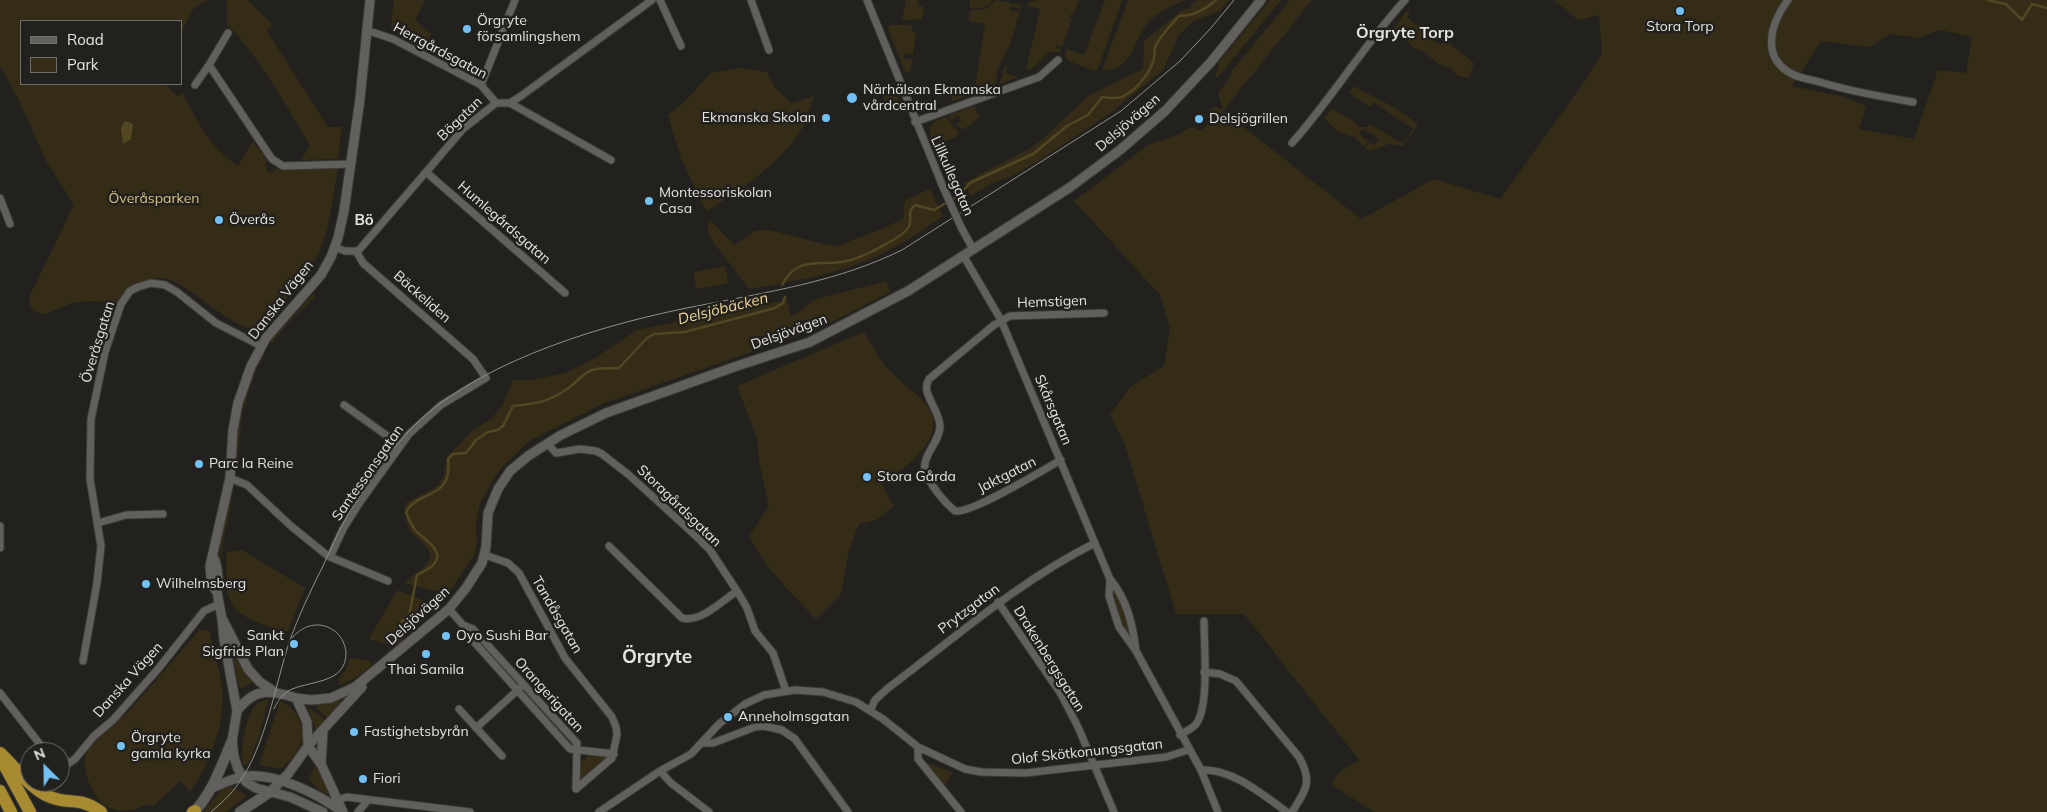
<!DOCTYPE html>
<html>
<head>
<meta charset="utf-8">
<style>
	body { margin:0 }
	#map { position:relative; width:2047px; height:812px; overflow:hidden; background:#23211d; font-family:Mulish,sans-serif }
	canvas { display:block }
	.legend { position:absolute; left:20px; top:20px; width:162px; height:65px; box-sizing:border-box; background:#23211d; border:1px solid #706f6b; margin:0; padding:6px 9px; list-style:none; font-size:15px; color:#e4e3e0 }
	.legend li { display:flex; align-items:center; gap:10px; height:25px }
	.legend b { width:25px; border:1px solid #706f6b }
	.north { position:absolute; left:20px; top:742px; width:50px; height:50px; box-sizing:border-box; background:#23211d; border:1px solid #706f6b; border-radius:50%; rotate:337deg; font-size:14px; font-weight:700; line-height:20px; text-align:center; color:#e4e3e0 }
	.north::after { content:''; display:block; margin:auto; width:18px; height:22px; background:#73c1f5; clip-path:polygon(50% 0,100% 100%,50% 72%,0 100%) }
</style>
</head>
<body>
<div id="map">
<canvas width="2047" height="812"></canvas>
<ul class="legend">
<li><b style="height:6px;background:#62605c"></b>Road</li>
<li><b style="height:14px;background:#342c17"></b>Park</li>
</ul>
<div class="north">N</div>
</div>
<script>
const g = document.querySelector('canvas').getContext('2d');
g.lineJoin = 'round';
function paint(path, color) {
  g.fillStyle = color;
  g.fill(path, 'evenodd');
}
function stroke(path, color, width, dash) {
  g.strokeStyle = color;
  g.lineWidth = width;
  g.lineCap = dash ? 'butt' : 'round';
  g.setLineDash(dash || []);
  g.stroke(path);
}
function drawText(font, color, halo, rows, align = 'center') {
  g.font = font + ' Mulish,sans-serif';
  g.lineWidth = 5;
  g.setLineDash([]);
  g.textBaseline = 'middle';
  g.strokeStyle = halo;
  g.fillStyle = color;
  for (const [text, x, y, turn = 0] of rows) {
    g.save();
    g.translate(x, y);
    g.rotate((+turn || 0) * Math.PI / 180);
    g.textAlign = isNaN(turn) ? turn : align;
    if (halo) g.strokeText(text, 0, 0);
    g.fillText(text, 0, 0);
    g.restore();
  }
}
const green = new Path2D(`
	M0 0H212C188 5 191 16 181 34V21H21V84H165L178 97 182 92C197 119 210 150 238 165L253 141 267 160 265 165 267 167 266 171 271 173 276 169 338 168 328 227 319 253 307 276 262 326 253 330C242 326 231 321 222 314 205 303 175 275 155 278 141 281 131 294 121 303 106 303 92 299 77 302 65 304 54 312 42 314 32 312 28 305 30 295L74 205 45 159 18 98 0 66Z
	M225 0H247L272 24 267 31 328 127H342L338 159 301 160 310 145C285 104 261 59 227 24V2Z
	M394 0H425L415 20 431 34 424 48 391 26Z
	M906 0H918V6L924 7 922 19 902 20Z
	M970 0H993C988 9 979 8 970 8Z
	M996 0 1021 5 1020 9 1011 6 1010 11H1020L1009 48 1005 51 1006 54 998 68 995 85 980 92 975 87 985 24 969 21 970 10 986 9Z
	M1039 0H1079L1073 15 1071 14 1069 17 1072 19 1062 48 1057 45 1056 48 1062 49 1060 53C1043 47 1040 69 1026 70L1040 9 1027 6V3Z
	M1105 0H1122L1098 69 1094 71 1069 61 1065 55 1067 49 1084 55Z
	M1128 0H1186C1173 6 1156 12 1147 24 1131 44 1134 69 1102 71Z
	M1197 0H1229L1220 11 1192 22 1179 35 1163 70 1109 114 1037 162 1010 177 992 183 971 196 964 183 1032 147 1044 138 1088 96 1143 69 1144 41 1181 11 1191 8 1190 5Z
	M1270 0H1281L1219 76 1215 78 1219 62Z
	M1290 0H1312L1223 111 1361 219 1434 179 1500 199 1584 82 1602 53 1599 15 1578 20 1554 0H2047V812H1374L1332 785 1338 773 1359 760 1244 614H1176L1125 445 1110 414 1130 387 1164 366 1170 327 1160 295 1074 201 1148 145 1175 136 1191 127 1201 131 1213 118 1209 112 1210 109 1217 107 1223 110 1218 93 1231 76 1232 71ZM1941 30 1972 37 1966 73 1938 70 1914 139 1859 129 1866 106 1841 96 1792 86 1821 41 1870 47 1890 34 1918 38Z
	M1407 10 1410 13 1407 17 1440 45 1445 40 1474 63 1469 78 1458 76 1448 67 1437 63 1422 50 1414 48 1394 28Z
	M891 25H913L911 31 916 34 913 55 905 53 903 59 908 60 910 58H913L910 71 907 73 905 72 888 29V26Z
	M1005 66H1008L1005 73 1018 77 999 85Z
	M740 68 767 72 775 88 791 103 814 96C811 105 808 116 804 125 785 159 740 192 706 211L681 159 668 115 683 103 711 73Z
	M891 82 899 100 898 101 884 100 879 89Z
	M1354 86C1375 99 1400 107 1418 125L1403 146 1389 144 1370 151 1365 147 1371 142 1375 145 1379 140 1370 132 1368 133 1363 129 1359 133 1365 140 1370 141 1364 146 1354 137 1338 132 1324 118 1332 109 1355 122 1359 127H1367L1370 124 1403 144 1413 129 1374 103 1370 107 1349 93Z
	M953 90 969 95 951 102Z
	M974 106 980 117 963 130 953 122 957 124 961 120 959 116 954 117 953 121 947 116Z
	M946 117 959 133 956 137 941 143 940 141 937 142V144L934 145C927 127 927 124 946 117Z
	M930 189 943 216C919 233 894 250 866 261 829 276 789 282 749 289L714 243 710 236 707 225 710 220 734 245 755 231 770 230 823 244 837 246 881 229 903 219 905 200Z
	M723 266 726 267 728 281 727 283 698 289 696 287 694 274 695 272Z
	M886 281 890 292 820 328 602 404 531 440 506 463 494 478 480 504 476 523 477 544 474 555 448 594 404 583 424 567 431 557C424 532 401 540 406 503L439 485 444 475 447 457 472 431 492 418 502 406 513 380H531L565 373 595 358 637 330 765 303 787 301 791 317 816 299Z
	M314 293 315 297 287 324 272 343 269 342Z
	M864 332C872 345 880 362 892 373 902 385 916 391 926 404 952 438 904 467 882 485L894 506 876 520 859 524 849 550 841 594 816 619C791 593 765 568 749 536L769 506 759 462 757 438 737 386Z
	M262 353 265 354 256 370 242 413 237 466 236 462C238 423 244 388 262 353Z
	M231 499 232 500 223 542 221 564 222 573 219 574 221 538Z
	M242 550 305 588 288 632C267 626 234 619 228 595 225 582 227 566 226 552Z
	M1113 589C1121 599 1130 622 1129 636 1121 624 1111 604 1113 589Z
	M397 590 429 603 431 609 396 647 369 639Z
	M199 630H209C213 649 219 668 222 687 226 722 210 763 190 792L181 781 153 806 146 804C133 812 124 812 110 808 92 801 78 764 88 748 98 732 118 722 131 709 154 683 177 656 199 630Z
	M229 644 242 668 253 682 240 689Z
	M350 658 368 660 371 663V666L359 676 340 685 338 680 346 669Z
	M523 692H525L573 746H572Z
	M269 699 258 739 248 764 243 765C240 751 245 717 255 706 259 702 264 701 269 699Z
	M340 700 341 702 327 718 317 709 315 705Z
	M280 701C298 708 308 730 299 748 295 756 288 763 281 769L259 765Z
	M308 707 325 720 316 732Z
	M588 754 608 758 579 782 578 762 585 760Z
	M929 763 953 773 944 786 928 765Z
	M315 765 330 795V796L318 789 309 779Z
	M230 785 247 796 226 812H203L222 789Z`);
const water = new Path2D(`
	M127 121 133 124 131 139 123 144 121 129 123 123Z`);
const stream = new Path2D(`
	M1987 0 2006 4 2022 20 2032 4 2047 8
	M782 285C800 251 825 270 854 259 864 256 906 236 909 226 913 218 906 212 915 205L934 210 958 196 970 183 1033 154 1067 126 1088 115 1102 97C1109 98 1116 99 1122 97 1135 91 1148 76 1153 62 1155 58 1154 52 1155 47 1160 36 1171 25 1179 16 1194 16 1205 10 1216 0
	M397 630 401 622 409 616 417 575C422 572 427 570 431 567 449 552 424 540 415 530 411 524 408 518 406 512 418 489 453 501 448 459L453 454 466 453 476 440 488 432 498 430 503 426 513 406C534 404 549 402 567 389 575 384 583 373 592 370 600 367 610 369 619 368L647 338 654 334 685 332 775 308 783 303 785 297`);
const minor = new Path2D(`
	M660 0 681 46
	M751 0 769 50
	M867 0 943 187
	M1788 0C1770 24 1760 59 1794 75 1803 79 1814 80 1823 83 1853 92 1883 97 1913 102
	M366 30 393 39 481 85 496 103
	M228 33 209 65 272 159 283 166 351 164
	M195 85 209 65
	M481 85 515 0
	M510 103 611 160
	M915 122 1039 77 1058 60
	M1292 143C1332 98 1364 45 1405 0
	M426 172 565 293
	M0 198 10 224
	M961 227 973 249
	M356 251 359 250 463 129 496 103H510L521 96 652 0
	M963 255 1001 320 1110 579C1127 599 1133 625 1136 651
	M344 405 400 445
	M547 443 556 453 580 449 596 451 602 454 629 475 697 537 710 550 737 591 747 608 755 631 773 653 786 691
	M1061 460C1043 470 971 514 955 511 944 502 929 484 925 470 922 455 940 442 940 426 939 408 920 393 929 379L994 325 1010 316 1104 313
	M230 478 247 485 291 526 328 556 388 581
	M98 523 126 515 163 514
	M0 526V548
	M609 546 682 618C701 623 723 600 737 591
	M330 557 343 529 360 502 409 434 441 405 486 378 473 359 363 263 356 251H345L334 247
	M1110 579 1109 596 1119 627 1136 651 1201 770 1218 812
	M998 602 1061 694 1078 727 1114 812
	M449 609 463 625 467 634 570 749 614 754
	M463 625 473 629 577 743 576 789 612 758 617 735 616 727 612 717 565 658 519 573 508 563 485 555
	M83 661 97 583 101 546 90 479 91 419 105 352 121 304 130 291 138 287 151 283 165 285 177 292 216 323 261 346
	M1204 672 1220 674 1236 681 1299 757C1313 782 1306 790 1292 812
	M0 693 46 752
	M459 709 502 756
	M870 711 875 700 888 688C956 637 1019 581 1095 543
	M476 728 520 688
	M1180 735C1186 731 1195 728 1198 721 1209 700 1204 645 1204 621
	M702 743H713L755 727 764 726 782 730 795 739 848 812
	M918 747V759L961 812
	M60 763H69L75 759 94 736 113 720 158 669 204 611 219 604
	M1201 770C1232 768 1263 795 1287 812
	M660 771 671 783 709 812
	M334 801 347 797 470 812
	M358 812 368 800
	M599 812 660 771 691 754 719 724 745 704 764 695 795 690 823 692 856 702 883 719 918 747 965 769 981 772 1025 773 1166 757 1188 750`);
const tertiary = new Path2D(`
	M213 556C218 566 219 581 217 592
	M223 620 248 669 260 682 275 692
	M296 698 311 700 331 698 355 687 449 609 466 588 482 563 486 547 488 513 498 489 510 471 528 456 561 435 606 413 734 367 810 342 908 291 1069 188 1120 150 1165 111 1211 62 1261 0
	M237 711C255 687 270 690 296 698L307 722 308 746 321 764 343 812
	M321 764 323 732
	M212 788C223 783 235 777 248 776 278 774 318 794 341 811
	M270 792 288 774 308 746 362 687
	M323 812 290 797 256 788 246 782 238 769 234 757 232 741 237 711 224 640 222 619 217 592 213 587 211 579 210 566 230 478 233 430 238 403 251 366 266 338 321 275 331 257 338 238 344 211 360 99 370 0`);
const secondary = new Path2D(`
	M194 812C213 792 221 766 232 741
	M240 812 270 792`);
const motorway = new Path2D(`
	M0 753C14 766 32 790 50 797 70 805 79 796 101 812
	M1 759 30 812
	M0 791 11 812
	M193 812 195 811`);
const tram = new Path2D(`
	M274 709C277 702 281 696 288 691 308 680 347 685 346 652 345 643 340 634 333 630 318 620 302 626 292 638
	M211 812C221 803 231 795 238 784 265 748 275 686 289 643 298 617 310 592 322 568 331 549 339 529 350 511 369 482 395 442 421 419 489 358 608 323 697 306 767 292 837 282 902 250L1121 111 1180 61 1211 28 1234 0`);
const minorBridge = new Path2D(`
	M943 187 961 227`);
const markers = [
	[1680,11,5,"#73c1f5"],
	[467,29,5,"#73c1f5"],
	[852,98,6,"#73c1f5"],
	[826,118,5,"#73c1f5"],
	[1199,119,5,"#73c1f5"],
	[649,201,5,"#73c1f5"],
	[219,220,5,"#73c1f5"],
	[199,464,5,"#73c1f5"],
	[867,477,5,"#73c1f5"],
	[146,584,5,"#73c1f5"],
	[446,636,5,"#73c1f5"],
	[294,644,5,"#73c1f5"],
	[426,654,5,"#73c1f5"],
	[728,717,5,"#73c1f5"],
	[354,732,5,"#73c1f5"],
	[121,746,5,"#73c1f5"],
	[363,779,5,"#73c1f5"]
];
const poiNames = [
	["Örgryte",477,21],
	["församlingshem",477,37],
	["Stora Torp",1680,27,"center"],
	["Närhälsan Ekmanska",863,90],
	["vårdcentral",863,106],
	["Ekmanska Skolan",816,118,"right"],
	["Delsjögrillen",1209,119],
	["Montessoriskolan",659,193],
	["Casa",659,209],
	["Överås",229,220],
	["Parc la Reine",209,464],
	["Stora Gårda",877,477],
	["Wilhelmsberg",156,584],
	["Sankt",284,636,"right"],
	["Sigfrids Plan",284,652,"right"],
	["Oyo Sushi Bar",456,636],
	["Thai Samila",426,670,"center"],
	["Anneholmsgatan",738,717],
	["Fastighetsbyrån",364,732],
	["Örgryte",131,738],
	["gamla kyrka",131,754],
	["Fiori",373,779]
];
const streetNames = [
	["Herrgårdsgatan",440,51,28],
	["Bögatan",460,119,-44],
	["Delsjövägen",1128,123,-41],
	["Lillkullegatan",952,176,66],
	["Humlegårdsgatan",504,223,41],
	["Bäckeliden",422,297,41],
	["Danska Vägen",281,300,-52],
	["Hemstigen",1052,302,-2],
	["Delsjövägen",789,332,-20],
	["Överåsgatan",98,342,-73],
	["Skårsgatan",1053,410,67],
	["Santessonsgatan",368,473,-55],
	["Jaktgatan",1007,475,-27],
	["Storagårdsgatan",679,506,44],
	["Prytzgatan",969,609,-37],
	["Tandåsgatan",557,615,60],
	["Delsjövägen",418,616,-42],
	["Drakenbergsgatan",1049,659,58],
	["Danska Vägen",128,680,-48],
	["Orangerigatan",549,695,48],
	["Olof Skötkonungsgatan",1087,752,-6]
];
const parkNames = [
	["Överåsparken",154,199]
];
const neighbourhoodNames = [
	["Bö",364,220]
];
const waterNames = [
	["Delsjöbäcken",723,309,-14]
];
const quarterNames = [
	["Örgryte Torp",1405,33]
];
const districtNames = [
	["Örgryte",657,657]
];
paint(green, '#342c17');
paint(water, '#534622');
stroke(stream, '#534622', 2.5);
stroke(minor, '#3c3b37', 9);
stroke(tertiary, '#3c3b37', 11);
stroke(secondary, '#3c3b37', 12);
stroke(motorway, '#3c3b37', 14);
stroke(minor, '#62605c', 7);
stroke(tertiary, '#62605c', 9);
stroke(secondary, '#62605c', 10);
stroke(motorway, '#a88a30', 12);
stroke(tram, '#908f8b', 1);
stroke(minorBridge, '#3c3b37', 9, []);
stroke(minorBridge, '#62605c', 7);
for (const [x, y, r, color] of markers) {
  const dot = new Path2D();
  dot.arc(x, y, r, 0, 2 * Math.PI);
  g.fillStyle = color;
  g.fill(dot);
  stroke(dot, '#23211d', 2);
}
drawText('14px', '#e4e3e0', '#23211d', poiNames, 'left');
drawText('14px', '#e4e3e0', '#23211d', streetNames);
drawText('14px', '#d9c182', '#23211d', parkNames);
drawText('bold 15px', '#e4e3e0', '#23211d', neighbourhoodNames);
drawText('italic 15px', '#ecd495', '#23211d', waterNames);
drawText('bold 16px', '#e4e3e0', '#23211d', quarterNames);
drawText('bold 19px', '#e4e3e0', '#23211d', districtNames);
</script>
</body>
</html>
